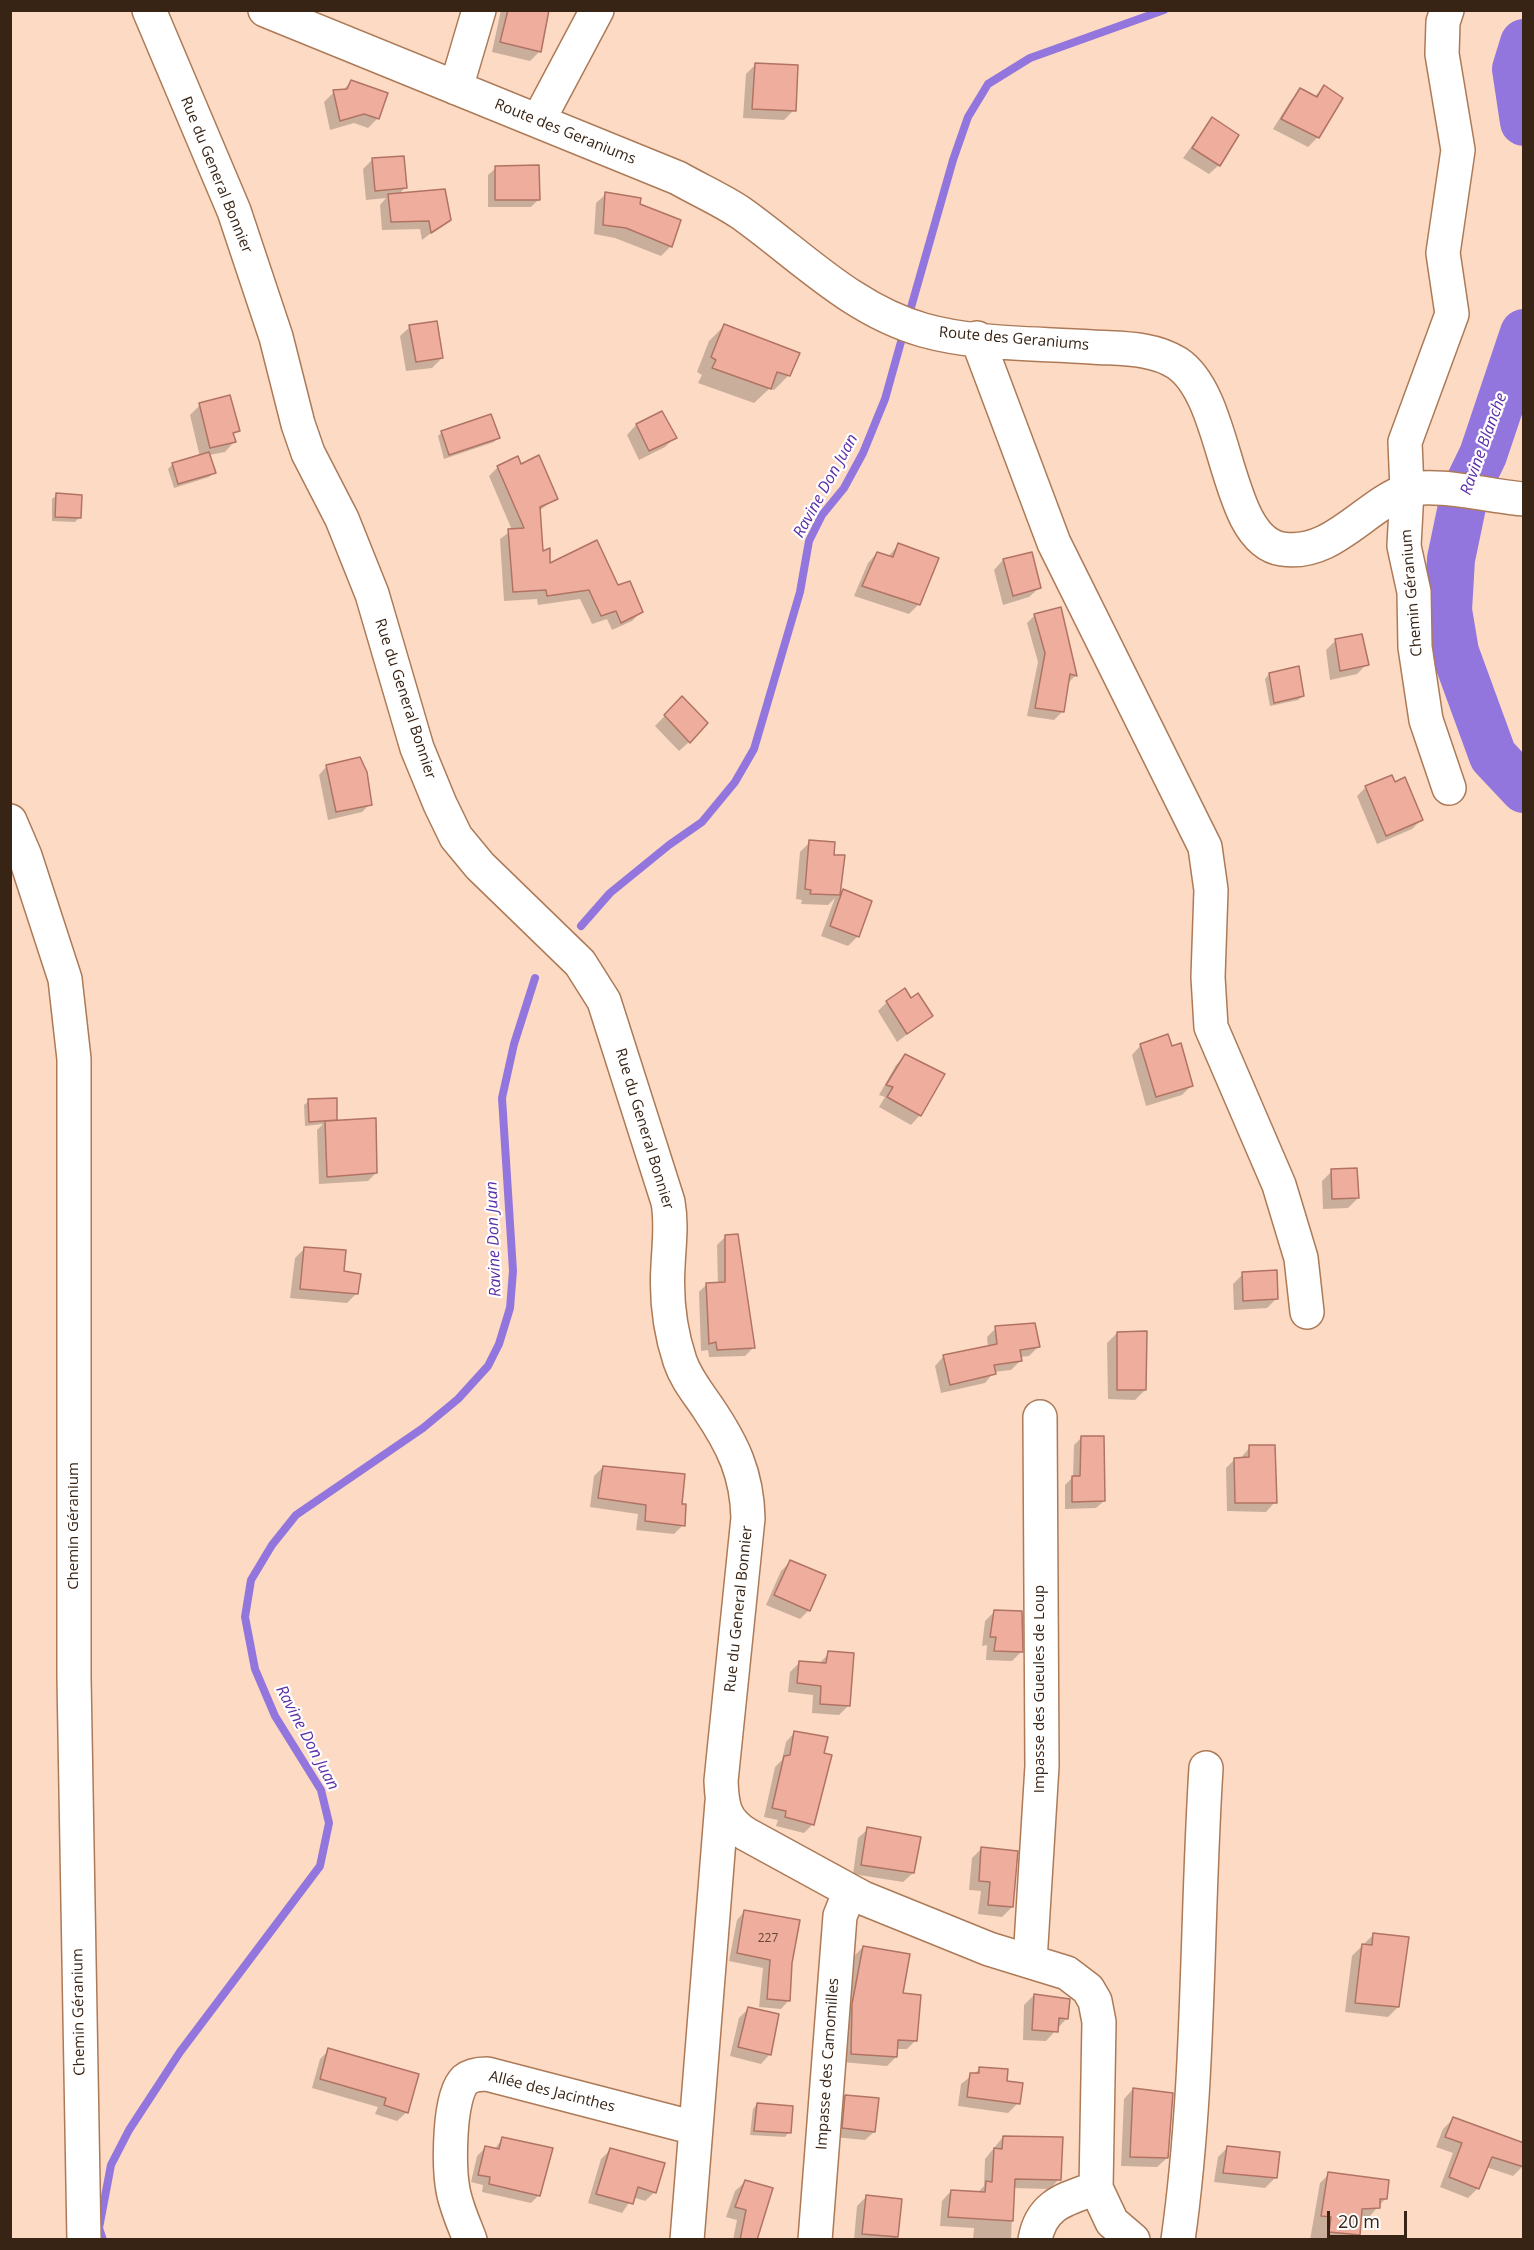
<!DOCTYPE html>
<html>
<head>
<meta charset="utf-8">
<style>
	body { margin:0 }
	#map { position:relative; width:1534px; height:2250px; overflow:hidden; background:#fcdac4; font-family:"Open Sans",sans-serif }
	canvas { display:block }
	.frame { position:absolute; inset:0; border:12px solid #382415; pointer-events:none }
	.scale { position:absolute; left:1327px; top:2211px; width:80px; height:27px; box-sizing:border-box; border:3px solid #382415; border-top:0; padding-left:8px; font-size:18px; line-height:21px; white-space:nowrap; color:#382415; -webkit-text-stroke:4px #fff; paint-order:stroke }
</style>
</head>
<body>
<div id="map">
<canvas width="1534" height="2250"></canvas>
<div class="frame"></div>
<div class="scale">20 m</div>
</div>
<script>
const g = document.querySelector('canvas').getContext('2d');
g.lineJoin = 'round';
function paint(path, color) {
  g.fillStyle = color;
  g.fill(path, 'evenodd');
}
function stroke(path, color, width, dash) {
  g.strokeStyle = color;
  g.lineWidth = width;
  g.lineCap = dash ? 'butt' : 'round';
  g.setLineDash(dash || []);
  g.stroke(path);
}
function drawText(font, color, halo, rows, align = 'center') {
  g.font = font + ' "Open Sans",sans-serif';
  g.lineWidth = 4.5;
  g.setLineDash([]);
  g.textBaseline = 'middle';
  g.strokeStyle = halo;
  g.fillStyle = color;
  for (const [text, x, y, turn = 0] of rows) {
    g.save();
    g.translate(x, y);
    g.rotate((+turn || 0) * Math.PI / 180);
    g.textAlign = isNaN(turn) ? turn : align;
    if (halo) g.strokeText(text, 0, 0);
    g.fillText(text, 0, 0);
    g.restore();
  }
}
const shadow = new Path2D(`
	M501 10H548L540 51 530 61 492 52Z
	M756 64 794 110 784 120 743 118 746 74Z
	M352 81 378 118 368 128 354 123 330 130 324 102 334 92 342 91Z
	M1324 87 1318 137 1308 147 1273 129 1291 100 1301 90 1314 97Z
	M1212 119 1219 165 1209 174 1183 158Z
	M373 159 405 188 398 195 449 219 422 240 420 229 382 230 380 205 386 198 366 200 363 169Z
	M496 168 539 199 531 207H488V175Z
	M606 194 639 205 671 246 661 256 615 238 594 234 596 203Z
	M724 326 789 375 774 390 769 389 754 403 698 383 702 375 697 372 709 341Z
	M410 327 442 358 432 368 406 371 400 336Z
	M200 405 238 430 232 436 234 442 225 452 209 455 214 473 209 477 174 488 168 469 173 464 200 457 190 415Z
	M662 413 675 437 665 447 639 460 627 435 636 425Z
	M442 432 498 438 494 442 444 459 438 436Z
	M520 466 556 498 539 511 541 553 548 565 618 587 641 612 632 621 612 630 607 619 592 624 580 599 538 605 537 599 504 601 500 539 512 530 489 476 498 467Z
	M57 495 80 517 75 522 52 521V499Z
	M898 545 919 604 909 614 854 596 868 563 877 553 888 557Z
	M1003 560 1039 588 1029 597 1003 605 994 570Z
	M1035 615 1076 675 1067 684 1063 711 1054 720 1027 716 1038 662 1027 623Z
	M1336 640 1367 664 1357 674 1330 680 1326 650Z
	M1269 674 1303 696 1298 700 1270 706 1265 679Z
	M682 698 689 742 679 751 655 726Z
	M327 766 370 804 362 812 328 820 319 775Z
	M1366 787 1421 820 1412 829 1377 844 1357 796Z
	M810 842 833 857H843L838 896 844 890 858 936 848 946 821 936 835 898 828 905 801 904 802 900 796 899 800 852Z
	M911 1000 931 1016 897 1042 878 1011 887 1002Z
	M1141 1045 1170 1048 1192 1085 1182 1095 1146 1106 1132 1055Z
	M905 1056 920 1115 911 1125 879 1107 885 1097 879 1095 896 1065Z
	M309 1101 336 1119 333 1122 376 1173 368 1181 319 1184 317 1130 323 1124 305 1126 304 1105Z
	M1332 1171 1358 1198 1348 1208 1323 1209 1322 1181Z
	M726 1236 754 1347 745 1356 709 1357 708 1350 701 1351 699 1292 707 1284H718L717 1245Z
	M305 1248 342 1273 357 1293 347 1303 290 1298 295 1258Z
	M1243 1274 1277 1298 1267 1308 1234 1310 1233 1284Z
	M996 1328 1038 1347 1029 1356 1020 1357V1361L1011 1370 994 1372 985 1383 941 1393 935 1366 943 1357 988 1347 987 1337Z
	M1117 1333 1145 1390 1135 1400 1108 1399 1107 1343Z
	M1081 1438 1104 1501 1096 1508 1065 1509V1485L1073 1477 1074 1445Z
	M1250 1447 1275 1502 1266 1512 1227 1511 1226 1468 1235 1459H1240Z
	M603 1467 680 1505 683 1525 674 1534 636 1530 638 1514 590 1507 594 1476Z
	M790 1562 809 1610 800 1619 766 1605 781 1571Z
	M994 1612 1021 1652 1012 1661 986 1660 987 1645 982 1646 985 1621Z
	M829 1653 848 1706 839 1715 812 1713 813 1695 788 1692 790 1672 799 1663 819 1664Z
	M795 1732 813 1824 804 1833 776 1826 778 1820 764 1817 775 1767 782 1760 786 1742Z
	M868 1829 913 1873 903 1882 853 1874 858 1838Z
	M982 1848 1012 1907 1002 1917 978 1914 981 1891 969 1890 972 1858Z
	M745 1911 791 1963 789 2000 781 2009 759 2007 763 1968 729 1961 737 1920Z
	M1374 1934 1398 2007 1388 2017 1345 2012 1352 1956Z
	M863 1947 902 1994 916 2040 907 2049H896V2057L887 2066 842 2062 844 2014 854 1956Z
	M1034 1995 1067 2018 1046 2041 1023 2040 1024 2005Z
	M748 2009 770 2054 761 2064 730 2056 739 2018Z
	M329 2050 407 2112 397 2121 375 2114 378 2107 312 2088 320 2059Z
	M980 2069 1006 2082 1018 2103 1008 2113 958 2106 961 2084Z
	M1133 2089 1167 2158 1157 2167 1121 2166 1124 2099Z
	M846 2097 874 2132 865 2140 834 2137 837 2106Z
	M757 2104 789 2132 785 2137 750 2135 753 2109Z
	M1453 2119 1523 2166 1513 2176 1486 2167 1478 2188 1468 2198 1440 2187 1453 2153 1436 2147 1443 2129Z
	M1003 2137 1059 2179 1050 2189 1013 2188 1011 2240H973L974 2228 940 2226 942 2201 951 2191 977 2193 984 2186 985 2159Z
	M502 2139 539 2195 531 2203 482 2192 483 2185 471 2182 477 2156 485 2148 494 2150Z
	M1228 2147 1275 2178 1265 2188 1214 2182 1218 2157Z
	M610 2150 655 2192 645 2201 633 2197 622 2213 588 2203 601 2159Z
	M1329 2174 1385 2199 1369 2217H1360L1359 2234 1353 2240H1310L1320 2183Z
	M745 2182 755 2240H733L737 2220 726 2217 735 2191Z
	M866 2197 897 2237 894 2240H854L857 2206Z`);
const stream = new Path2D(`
	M908 318 953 160 968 117 988 84 1030 58 1164 10
	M581 926 610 893 669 845 702 822 735 782 754 749 800 592 809 541 822 515 844 488 863 453 885 399 904 331
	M103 2240 99 2228 111 2165 129 2130 180 2052 320 1866 329 1823 321 1790 275 1716 255 1669 245 1617 251 1580 272 1545 296 1515 423 1428 458 1399 488 1366 499 1344 510 1308 513 1271 502 1098 514 1044 535 978`);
const river = new Path2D(`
	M1524 43 1516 69 1524 122
	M1524 333 1483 455 1465 492 1451 559 1448 610 1455 652 1493 756 1524 789`);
const building = new Path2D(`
	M508 10H549L541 52 500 42Z
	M755 63 798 65 796 111 752 109Z
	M351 80 388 93 379 119 364 114 340 121 333 90 347 89Z
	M1324 85 1343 98 1319 138 1281 119 1300 88 1317 97Z
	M1212 117 1239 135 1220 166 1192 148Z
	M404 156 407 188 375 191 372 158Z
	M539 165 540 200H495V166Z
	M445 189 451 220 431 233 429 221 391 222 388 194Z
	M605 192 641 198 640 204 681 220 672 247 626 228 603 225Z
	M437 321 443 358 416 362 409 325Z
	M724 324 800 353 790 376 777 372 771 389 712 368 716 360 711 357Z
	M230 395 240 431 233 433 236 442 210 448 199 403Z
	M662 411 677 438 649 451 636 424Z
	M491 414 500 438 449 455 441 431Z
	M209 452 216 473 178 484 172 463Z
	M539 455 558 499 540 507 543 551 550 548V563L597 540 618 585 630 581 643 612 621 623 616 611 601 616 589 590 547 596 546 590 513 592 508 529 524 528 497 466 518 456 521 464Z
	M56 493 82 495 81 518 55 517Z
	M898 543 939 558 920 605 862 586 877 552 893 557Z
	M1032 552 1041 588 1013 596 1003 559Z
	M1061 607 1077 676 1070 674 1064 712 1035 708 1045 653 1034 614Z
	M1362 634 1369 665 1340 671 1335 639Z
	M1299 666 1304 696 1274 703 1269 673Z
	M682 696 708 723 690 743 664 715Z
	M360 757 367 772 372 805 336 812 326 765Z
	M1392 775 1395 782 1405 777 1423 820 1386 836 1365 786Z
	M809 840 835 842 834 855H845L840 895 810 894 811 890 805 889Z
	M843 889 872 901 859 937 830 926Z
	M905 988 911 998 918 993 933 1016 907 1034 886 1001Z
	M1168 1034 1172 1046 1181 1043 1193 1086 1156 1097 1140 1044Z
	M905 1054 945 1074 921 1116 887 1097 893 1087 886 1085Z
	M337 1098V1120L309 1122 308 1099Z
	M376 1118 377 1173 327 1177 325 1121Z
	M1357 1168 1359 1198 1332 1199 1331 1169Z
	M738 1234 755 1348 717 1350 716 1342 709 1344 706 1283 725 1282V1235Z
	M304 1247 346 1250 344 1271 361 1274 358 1294 300 1289Z
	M1277 1270 1278 1299 1243 1301 1242 1272Z
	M1035 1323 1040 1347 1020 1350 1022 1361 994 1365 996 1374 950 1385 943 1355 997 1344 995 1326Z
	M1147 1331 1146 1390H1117V1332Z
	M1081 1436H1104L1105 1501 1072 1502V1476H1080Z
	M1249 1445H1275L1277 1503H1235L1234 1458 1249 1457Z
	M603 1466 685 1474 682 1504H686L685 1526 645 1521 646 1505 598 1498Z
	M790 1560 826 1575 810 1611 774 1595Z
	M994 1610 1022 1611 1023 1652 994 1651 996 1637H990Z
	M828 1651 854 1653 850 1706 820 1704 821 1686 797 1683 799 1661 826 1663Z
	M794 1731 828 1737 824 1753 832 1755 814 1825 785 1817 786 1811 772 1808 784 1756 790 1755Z
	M867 1827 921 1837 914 1873 861 1865Z
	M981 1847 1018 1851 1013 1907 988 1905 990 1882 979 1881Z
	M744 1910 800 1920 792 1963 790 2001 767 1999 770 1960 737 1953Z
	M1373 1933 1409 1937 1399 2007 1355 2003 1362 1944 1372 1945Z
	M863 1946 910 1954 903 1993 921 1995 917 2041 898 2040 897 2057 851 2054 852 2004Z
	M1034 1994 1070 1999 1068 2019 1059 2018 1058 2032 1032 2030Z
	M748 2007 779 2014 771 2055 738 2047Z
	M328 2048 419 2074 408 2113 384 2105 386 2098 320 2079Z
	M979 2067 1008 2069 1007 2081 1023 2083 1020 2104 967 2097 970 2073H979Z
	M1133 2088 1173 2093 1168 2158 1130 2157Z
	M845 2095 879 2098 875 2132 842 2128Z
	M757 2103 793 2106 791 2133 754 2131Z
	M1453 2117 1524 2143V2167L1492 2157 1479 2189 1449 2177 1462 2143 1445 2137Z
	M1003 2136 1063 2137 1061 2180 1015 2179 1013 2221 948 2217 951 2190 985 2192 986 2181 992 2182 994 2148 1002 2149Z
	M502 2137 553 2148 540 2196 489 2184 490 2177 478 2175 485 2146 499 2149Z
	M1227 2146 1280 2152 1277 2178 1223 2173Z
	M610 2148 665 2163 656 2193 638 2187 633 2204 596 2194Z
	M1328 2172 1389 2180 1387 2199H1380V2208L1362 2209 1360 2235 1329 2232 1331 2217 1321 2216Z
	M745 2180 773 2188 757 2240H740L746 2210 735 2207Z
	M866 2195 902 2199 898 2237 862 2234Z`);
const minor = new Path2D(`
	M149 10 234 211 276 337 298 424 308 453 342 519 372 594 417 748 440 804 456 837 480 866 580 963 604 1001 668 1202C672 1225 669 1243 668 1266 666 1298 670 1331 680 1361 686 1379 698 1393 708 1408 733 1445 747 1474 748 1518L721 1781C722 1806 724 1820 746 1834L863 1898 989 1949 1067 1973 1088 1989 1095 2001 1099 2022 1096 2188 1112 2222 1133 2240
	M265 10 678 178C699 190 722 200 741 213 800 255 852 310 923 330 976 345 1037 343 1092 347 1121 349 1152 347 1177 363 1230 398 1223 540 1282 549 1331 557 1364 507 1405 491 1431 481 1494 497 1524 499
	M1447 10 1443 22 1442 54 1458 150 1443 253 1452 314 1405 442 1407 490 1404 546 1414 592 1415 647 1426 720 1449 788
	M456 88 479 10
	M538 121 597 10
	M977 338 1054 543 1205 847 1211 890 1208 977 1211 1027 1279 1185 1301 1258 1307 1312
	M10 821 25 856 65 979 74 1059V1678L84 2240
	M1030 1961 1042 1766 1040 1417
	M470 2240C464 2224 456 2207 453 2190 449 2168 448 2096 465 2080 471 2075 480 2074 487 2074L695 2128
	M687 2240 722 1802
	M815 2240 840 1916 850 1891
	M1035 2240C1041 2204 1066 2199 1096 2188
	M1178 2240C1200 2084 1196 1926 1206 1768`);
const numberNames = [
	["227",768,1939]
];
const streetNames = [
	["Route des Geraniums",565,132,22],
	["Rue du General Bonnier",216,175,68],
	["Route des Geraniums",1014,339,5],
	["Chemin Géranium",1412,593,-95],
	["Rue du General Bonnier",405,699,72],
	["Rue du General Bonnier",644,1129,73],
	["Chemin Géranium",74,1526,-90],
	["Rue du General Bonnier",739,1609,-84],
	["Impasse des Gueules de Loup",1040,1689,-90],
	["Chemin Géranium",79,2012,-91],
	["Impasse des Camomilles",828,2064,-86],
	["Allée des Jacinthes",552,2092,14]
];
const waterNames = [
	["Ravine Blanche",1484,444,-70],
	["Ravine Don Juan",826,486,-61],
	["Ravine Don Juan",494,1239,-92],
	["Ravine Don Juan",307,1738,62]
];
paint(shadow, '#0003');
stroke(stream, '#9376dd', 8);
stroke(river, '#9376dd', 48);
paint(building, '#efae9d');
stroke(building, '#b07364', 1.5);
stroke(minor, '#ad7a57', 36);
stroke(minor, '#fff', 33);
drawText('12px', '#664637', null, numberNames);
drawText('15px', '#382415', '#fff', streetNames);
drawText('italic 16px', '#5d2fa9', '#fff', waterNames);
</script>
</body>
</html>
